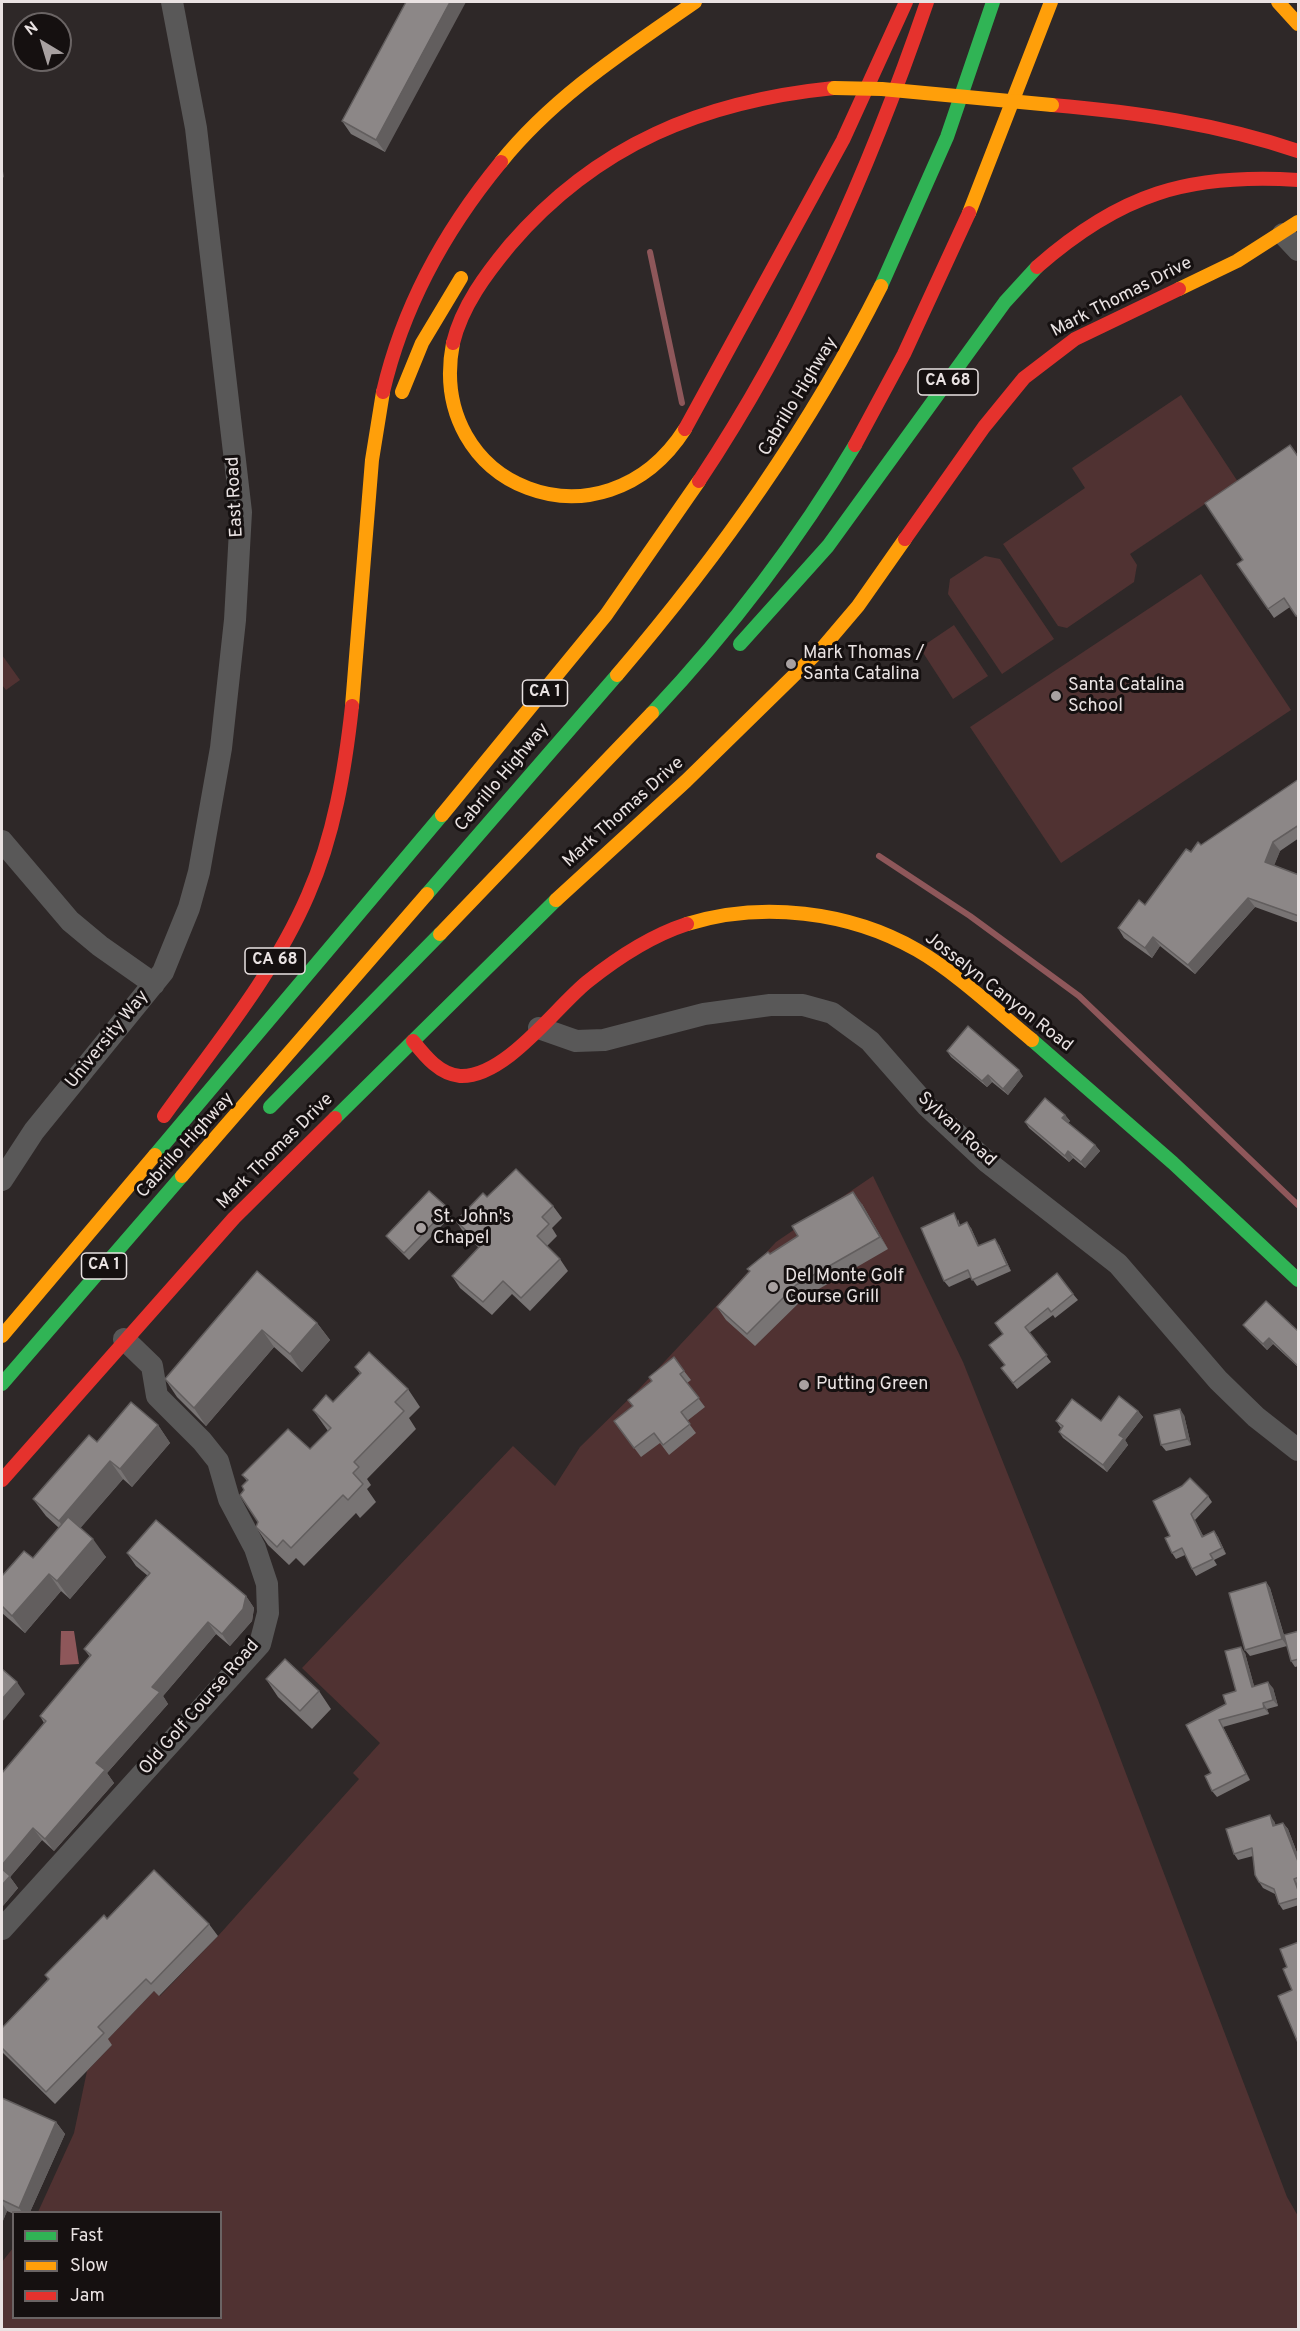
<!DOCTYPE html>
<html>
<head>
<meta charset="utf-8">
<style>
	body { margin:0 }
	#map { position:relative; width:1300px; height:2331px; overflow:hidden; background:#2e2828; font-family:Overpass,sans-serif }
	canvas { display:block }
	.frame { position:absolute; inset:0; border:3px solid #e9e2e2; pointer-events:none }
	.legend { position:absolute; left:12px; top:2211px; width:210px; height:108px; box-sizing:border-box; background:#151010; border:2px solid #6a6464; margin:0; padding:8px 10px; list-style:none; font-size:18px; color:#e9e2e2 }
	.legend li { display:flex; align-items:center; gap:12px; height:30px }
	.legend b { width:30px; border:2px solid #6a6464 }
	.north { position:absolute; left:12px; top:12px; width:60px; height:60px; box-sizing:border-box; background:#151010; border:2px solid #6a6464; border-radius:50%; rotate:322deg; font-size:16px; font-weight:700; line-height:24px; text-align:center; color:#e9e2e2 }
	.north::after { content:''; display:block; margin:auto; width:21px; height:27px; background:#a8a1a1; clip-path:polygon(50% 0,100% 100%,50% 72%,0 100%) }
</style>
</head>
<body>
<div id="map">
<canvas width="1300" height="2331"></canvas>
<div class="frame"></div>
<ul class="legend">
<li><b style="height:8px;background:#30b455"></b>Fast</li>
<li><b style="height:8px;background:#ff9f0a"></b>Slow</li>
<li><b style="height:8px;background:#e5322d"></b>Jam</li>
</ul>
<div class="north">N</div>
</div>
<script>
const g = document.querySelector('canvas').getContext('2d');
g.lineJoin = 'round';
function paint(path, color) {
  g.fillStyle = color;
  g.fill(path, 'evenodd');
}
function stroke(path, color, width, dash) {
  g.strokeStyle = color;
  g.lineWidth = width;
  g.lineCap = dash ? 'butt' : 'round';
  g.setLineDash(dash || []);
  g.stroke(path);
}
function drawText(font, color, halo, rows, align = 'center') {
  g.font = font + ' Overpass,sans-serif';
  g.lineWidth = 6;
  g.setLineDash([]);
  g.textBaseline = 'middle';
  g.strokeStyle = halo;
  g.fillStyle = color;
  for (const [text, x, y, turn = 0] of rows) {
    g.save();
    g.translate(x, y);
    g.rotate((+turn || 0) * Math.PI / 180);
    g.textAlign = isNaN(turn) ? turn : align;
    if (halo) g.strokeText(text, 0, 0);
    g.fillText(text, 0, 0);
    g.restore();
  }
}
const green = new Path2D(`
	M1181 395 1238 482 1130 554 1137 565 1134 582 1067 628 1058 626 1003 544 1085 488 1072 468Z
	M985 556 1000 559 1054 639 1002 674 948 594 950 579Z
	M1201 574 1291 710 1061 863 970 727Z
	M954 625 988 676 953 699 920 648Z
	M2 655 20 680 6 690 2 685Z
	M873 1176 963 1362 1098 1700 1287 2197 1298 2216V2329L2 2330V2262L13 2248 14 2318H220V2212H38L74 2133 87 2071 112 2045 107 2040 154 1991 160 1996 218 1936 359 1779 353 1773 380 1743 302 1668 513 1446 555 1486 580 1447 639 1389 776 1242Z`);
const water = new Path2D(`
	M61 1631H74L79 1664 60 1665Z`);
const stream = new Path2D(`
	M650 252 682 403
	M879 856 970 916 1079 996 1298 1205`);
const street = new Path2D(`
	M1283 234 1298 250
	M2 841 70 921 100 946 154 984
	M539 1028 576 1041 604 1040 704 1014 770 1005H803L832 1013 870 1041 927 1106 986 1161 1118 1264 1218 1380 1256 1417 1298 1450
	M2 1180 34 1131 163 972 189 908 199 872 221 748 235 620 241 512 196 128 172 2
	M2 1929 260 1644 268 1613 267 1584 255 1548 229 1499 218 1461 202 1441 157 1396 152 1366 124 1339`);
const fast = new Path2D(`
	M881 286 947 137 993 2
	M740 644 828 546 1005 302 1037 267
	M652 713C730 630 797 543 855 445
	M427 894 617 675
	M1032 1040 1173 1163 1298 1280
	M270 1107 440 934
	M335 1118 556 900
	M155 1155 442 815
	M2 1384 182 1176`);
const slow = new Path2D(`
	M1278 2 1298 24
	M501 162C554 96 626 50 695 2
	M969 213 1051 2
	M1179 289 1237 261 1298 222
	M453 343C425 487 603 557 685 429
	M402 392 422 343 461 278
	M617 675C721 553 809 429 881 286
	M352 706 372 460 383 392
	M442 815 606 615 699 481
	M556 900 686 781 824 646 858 606 905 539
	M687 924C761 901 849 911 917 950 954 971 998 1012 1032 1040
	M440 934 652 713
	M182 1176 427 894
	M2 1336 155 1155`);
const jam = new Path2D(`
	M1052 105C1136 112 1218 124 1298 151
	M1037 267C1120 194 1188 173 1298 180
	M453 343C462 306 486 274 510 245 597 144 704 101 834 88
	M383 392C403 306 445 230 501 162
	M685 429 843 140 906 2
	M855 445 904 354 969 213
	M699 481C798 332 869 171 927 2
	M905 539 984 427 1024 378 1075 339 1179 289
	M413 1041C425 1056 439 1074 460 1076 505 1078 555 1008 587 982 617 958 650 936 687 924
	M164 1116C215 1045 273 976 308 895 334 836 345 770 352 706
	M2 1480 234 1218 335 1118`);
const slowBridge = new Path2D(`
	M834 88 882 89 1052 105`);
const wall = new Path2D(`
	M406 2 385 152 351 134 342 121Z
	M1299 458V620L1290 607 1274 618 1237 564 1243 560Z
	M1299 779V838L1280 851 1274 865 1299 875V923L1255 907 1195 974 1160 946 1152 958 1124 938 1118 928 1145 905 1191 852Z
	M947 1051 1023 1076 1008 1095 992 1082 987 1087 951 1057Z
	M1065 1115 1070 1121 1068 1123 1095 1145 1100 1151 1085 1168 1073 1158 1069 1162 1029 1128 1025 1122Z
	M487 1197 553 1206 562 1218 552 1228 557 1236 547 1246 560 1259 568 1271 530 1311 512 1294 492 1315 460 1288 452 1276 479 1248 464 1233 456 1221Z
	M862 1204 888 1249 805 1297 755 1346 726 1320 717 1307 770 1254Z
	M448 1208 452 1215 409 1260 391 1242 386 1236Z
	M958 1219 960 1225 971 1228 979 1246 999 1245 1011 1271 977 1286 971 1277 949 1287 944 1281Z
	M257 1271 317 1323 330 1340 302 1372 274 1347 206 1426 177 1397 165 1379Z
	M1073 1294 1078 1300 1055 1318 1053 1315 1029 1333 1051 1362 1017 1389 1001 1368 1005 1365 1003 1334Z
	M1243 1325 1299 1332V1368L1273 1344 1267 1350 1248 1331Z
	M355 1367 408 1389 420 1407 409 1418 416 1429 367 1479 371 1485 367 1489 376 1502 360 1518 356 1513 304 1566 296 1558 289 1565 268 1545 256 1527 258 1522 244 1490 247 1481 242 1475 310 1449 328 1431 313 1410 333 1402 360 1374Z
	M684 1371 691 1380 687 1383 705 1407 687 1421 696 1433 669 1455 660 1443 641 1457 614 1421 633 1407Z
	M1138 1411 1143 1417 1125 1440 1128 1445 1107 1472 1063 1438 1059 1432 1061 1428 1056 1421H1101Z
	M1184 1415 1191 1445 1166 1451 1161 1445Z
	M158 1425 170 1443 132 1487 123 1479 80 1528 106 1557 70 1599 61 1591 25 1633 2 1613V1576L33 1558 59 1528 46 1516 33 1499 97 1442Z
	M1208 1496 1212 1502 1195 1520 1203 1536 1214 1531 1218 1537 1226 1554 1214 1560 1217 1565 1196 1576 1192 1569 1185 1555 1176 1559 1172 1553 1170 1536Z
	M127 1553 246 1596 254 1608 252 1621 230 1646 216 1634 163 1696 168 1704 107 1773 114 1783 54 1851 42 1840 10 1877 18 1888 2 1907V1773L44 1723 40 1716 90 1657 84 1649 148 1576 136 1566Z
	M1266 1582 1270 1588 1284 1635 1299 1631V1666L1295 1667 1291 1661 1287 1646 1250 1656 1245 1650Z
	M1245 1653 1254 1686 1273 1688 1278 1706 1267 1709 1269 1714 1223 1727 1250 1780 1217 1797 1212 1791 1211 1773 1186 1725 1226 1704 1236 1691Z
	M266 1679 319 1691 331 1709 312 1729 278 1697Z
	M1274 1821 1276 1826 1283 1823 1288 1829 1299 1858V1905L1283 1910 1279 1904 1275 1894 1263 1888 1259 1882 1253 1856 1238 1860 1234 1854Z
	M107 1919 209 1924 218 1936 159 1996 154 1991 108 2039 112 2045 55 2104 2 2052V2028L48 1979 45 1975Z
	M2 2098 56 2122 65 2134 30 2212H14V2214L7 2211 2 2223Z`);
const shadedWall = new Path2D(`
	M450 2H466L385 152 376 140Z
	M2 164 4 178 2 175Z
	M1273 842 1280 851 1272 871 1265 862Z
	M1248 898 1255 907 1195 974 1188 965Z
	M1153 937 1160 946 1152 958 1145 948Z
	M1019 1070 1023 1076 1008 1095 1003 1089Z
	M988 1075 992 1082 987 1087 982 1081Z
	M1065 1115 1070 1121 1067 1124 1062 1118Z
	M1095 1145 1100 1151 1085 1168 1081 1162Z
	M1068 1151 1073 1158 1069 1162 1065 1156Z
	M853 1192 862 1204 888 1249 880 1237Z
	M967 1222 971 1228 982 1252 978 1246Z
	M995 1239 999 1245 1011 1271 1007 1265Z
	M317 1323 330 1340 302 1372 290 1354Z
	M262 1330 274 1347 206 1426 194 1408Z
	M1269 1338 1273 1344 1267 1350 1263 1344Z
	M1180 1409 1184 1415 1191 1445 1187 1439Z
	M1138 1411 1143 1417 1125 1440 1128 1445 1107 1472 1103 1465 1119 1435Z
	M158 1425 170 1443 132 1487 120 1469Z
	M110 1461 123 1479 71 1539 59 1521Z
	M1191 1514 1195 1520 1207 1543 1202 1537Z
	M1214 1531 1218 1537 1226 1554 1222 1548Z
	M93 1539 106 1557 70 1599 57 1581Z
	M49 1574 61 1591 25 1633 12 1616Z
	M1266 1582 1270 1588 1287 1646 1282 1639Z
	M246 1596 254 1608 252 1621 230 1646 222 1634Z
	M208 1622 216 1634 163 1696 168 1704 107 1773 114 1783 54 1851 45 1839 96 1763 152 1687Z
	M1241 1647 1245 1653 1256 1693 1252 1687Z
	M17 1682 25 1694 2 1722V1699Z
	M1268 1682 1273 1688 1278 1706 1273 1700Z
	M1263 1703 1267 1709 1269 1714 1264 1708Z
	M1219 1720 1223 1727 1250 1780 1246 1774Z
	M1270 1815 1274 1821 1278 1833 1273 1826Z
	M1283 1823 1288 1829 1299 1858V1864Z
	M33 1828 42 1840 10 1877 18 1888 2 1907V1865Z
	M1294 1879 1299 1886V1893Z
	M56 2122 65 2134 30 2212H22L19 2208Z
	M2 2203 7 2211 2 2223Z`);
const building = new Path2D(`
	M406 2H450L376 140 342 121Z
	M1290 445 1299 458V614L1296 616 1284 598 1268 609 1237 564 1243 560 1205 503Z
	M1299 779V825L1273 842 1265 862 1299 875V916L1248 898 1188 965 1153 937 1145 948 1118 928 1139 900 1145 905 1186 849 1191 852 1198 842 1201 845Z
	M968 1026 1019 1070 1003 1089 988 1075 982 1081 947 1051Z
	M1045 1098 1065 1115 1062 1118 1095 1145 1081 1162 1068 1151 1065 1156 1025 1122Z
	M516 1169 553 1206 542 1217 549 1224 537 1236 560 1259 521 1298 503 1281 483 1302 452 1276 481 1245 456 1221 483 1193 487 1197Z
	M429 1191 448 1208 404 1253 386 1236Z
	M853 1192 880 1237 796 1285 747 1334 717 1307 750 1271 747 1269 768 1252 770 1254 798 1236 792 1226Z
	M954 1213 959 1226 967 1222 978 1246 995 1239 1007 1265 972 1280 968 1270 944 1281 921 1228Z
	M257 1271 317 1323 290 1354 262 1330 194 1408 165 1379Z
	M1057 1273 1073 1294 1051 1312 1048 1308 1025 1327 1047 1355 1013 1383 1001 1368 1005 1365 989 1345 1003 1334 995 1323Z
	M1266 1301 1299 1332 1298 1366 1269 1338 1263 1344 1243 1325Z
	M369 1352 408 1389 395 1402 404 1411 354 1462 359 1467 353 1473 363 1484 348 1500 343 1495 291 1548 283 1540 277 1547 256 1527 258 1522 240 1495 244 1490 242 1486 248 1480 242 1475 288 1429 310 1449 331 1428 313 1410 326 1395 333 1402 361 1373 355 1367Z
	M674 1357 684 1371 680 1374 699 1398 681 1412 690 1424 663 1445 654 1433 634 1448 614 1421 633 1406 628 1400 652 1381 649 1377Z
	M1119 1396 1138 1411 1119 1435 1124 1438 1103 1465 1059 1432 1063 1426 1056 1421 1072 1399 1101 1421Z
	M131 1402 158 1425 120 1469 110 1461 59 1521 33 1499 89 1435 97 1442Z
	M1180 1409 1187 1439 1161 1445 1154 1415Z
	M1190 1478 1208 1496 1191 1514 1202 1537 1214 1531 1222 1548 1210 1554 1213 1559 1192 1569 1182 1548 1172 1553 1165 1538 1170 1536 1153 1501 1182 1486Z
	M68 1517 93 1539 57 1581 49 1574 12 1616 2 1606V1576L24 1551 33 1558Z
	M156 1520 246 1596 243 1609 222 1634 208 1622 152 1687 160 1692 96 1763 105 1770 45 1839 33 1828 2 1865V1773L46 1721 40 1716 91 1655 84 1649 150 1573 127 1553Z
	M1266 1582 1282 1639 1245 1650 1229 1593Z
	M1299 1631V1659L1291 1661 1284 1635Z
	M1241 1647 1252 1687 1268 1682 1273 1700 1263 1703 1264 1708 1219 1720 1246 1774 1212 1791 1205 1776 1211 1773 1186 1725 1226 1704 1223 1695 1236 1691 1225 1651Z
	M285 1659 319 1691 300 1711 266 1679Z
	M2 1669 17 1682 2 1699Z
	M1270 1815 1273 1826 1283 1823 1299 1864V1877L1294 1879 1299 1893V1898L1279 1904 1274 1889 1259 1882 1255 1875 1252 1848 1234 1854 1226 1829Z
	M2 1869 10 1876 2 1885Z
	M154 1870 209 1924 151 1984 146 1979 98 2027 104 2033 46 2092 2 2048V2028L49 1979 45 1975 104 1915 107 1919Z
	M1299 1942V2045L1278 1996 1292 1990 1283 1969 1287 1967 1280 1949Z
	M2 2098 56 2122 19 2208 2 2200Z`);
const markers = [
	[791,664,6,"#a8a1a1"],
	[1056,696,6,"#a8a1a1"],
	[421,1228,6,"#a8a1a1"],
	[773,1287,6,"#a8a1a1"],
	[804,1385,6,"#a8a1a1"]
];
const shields = [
	[948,382,60],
	[545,693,45],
	[275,961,60],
	[104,1266,45]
];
const shieldNames = [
	["CA 68",948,382],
	["CA 1",545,693],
	["CA 68",275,961],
	["CA 1",104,1266]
];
const streetNames = [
	["Mark Thomas Drive",1122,298,-27],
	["Cabrillo Highway",799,397,-59],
	["East Road",236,497,-93],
	["Cabrillo Highway",503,778,-50],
	["Mark Thomas Drive",624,813,-42],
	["Josselyn Canyon Road",998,993,38],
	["University Way",108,1040,-51],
	["Sylvan Road",956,1130,43],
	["Cabrillo Highway",186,1146,-48],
	["Mark Thomas Drive",276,1152,-45],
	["Old Golf Course Road",200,1708,-49]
];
const poiNames = [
	["Mark Thomas /",803,654],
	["Santa Catalina",803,675],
	["Santa Catalina",1068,686],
	["School",1068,707],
	["St. John's",433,1218],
	["Chapel",433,1239],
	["Del Monte Golf",785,1277],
	["Course Grill",785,1298],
	["Putting Green",816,1385]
];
paint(green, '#503232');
paint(water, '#8e575a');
stroke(stream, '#8e575a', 6);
stroke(street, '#595858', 22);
stroke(fast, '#30b455', 14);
stroke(slow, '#ff9f0a', 14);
stroke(jam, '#e5322d', 14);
stroke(slowBridge, '#ff9f0a', 14);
paint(wall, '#787474');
paint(shadedWall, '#625e5e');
paint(building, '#8c8787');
stroke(building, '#625e5e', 1.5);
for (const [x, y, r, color] of markers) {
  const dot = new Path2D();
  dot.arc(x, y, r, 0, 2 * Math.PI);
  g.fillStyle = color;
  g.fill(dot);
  stroke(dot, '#151010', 2);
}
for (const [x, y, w] of shields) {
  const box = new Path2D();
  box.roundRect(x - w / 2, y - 13, w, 26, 4.5);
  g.fillStyle = '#151010';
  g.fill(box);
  stroke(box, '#e9e2e2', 1.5);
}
drawText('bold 16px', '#e9e2e2', null, shieldNames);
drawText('18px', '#e9e2e2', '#151010', streetNames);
drawText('18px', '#e9e2e2', '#151010', poiNames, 'left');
</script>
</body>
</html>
